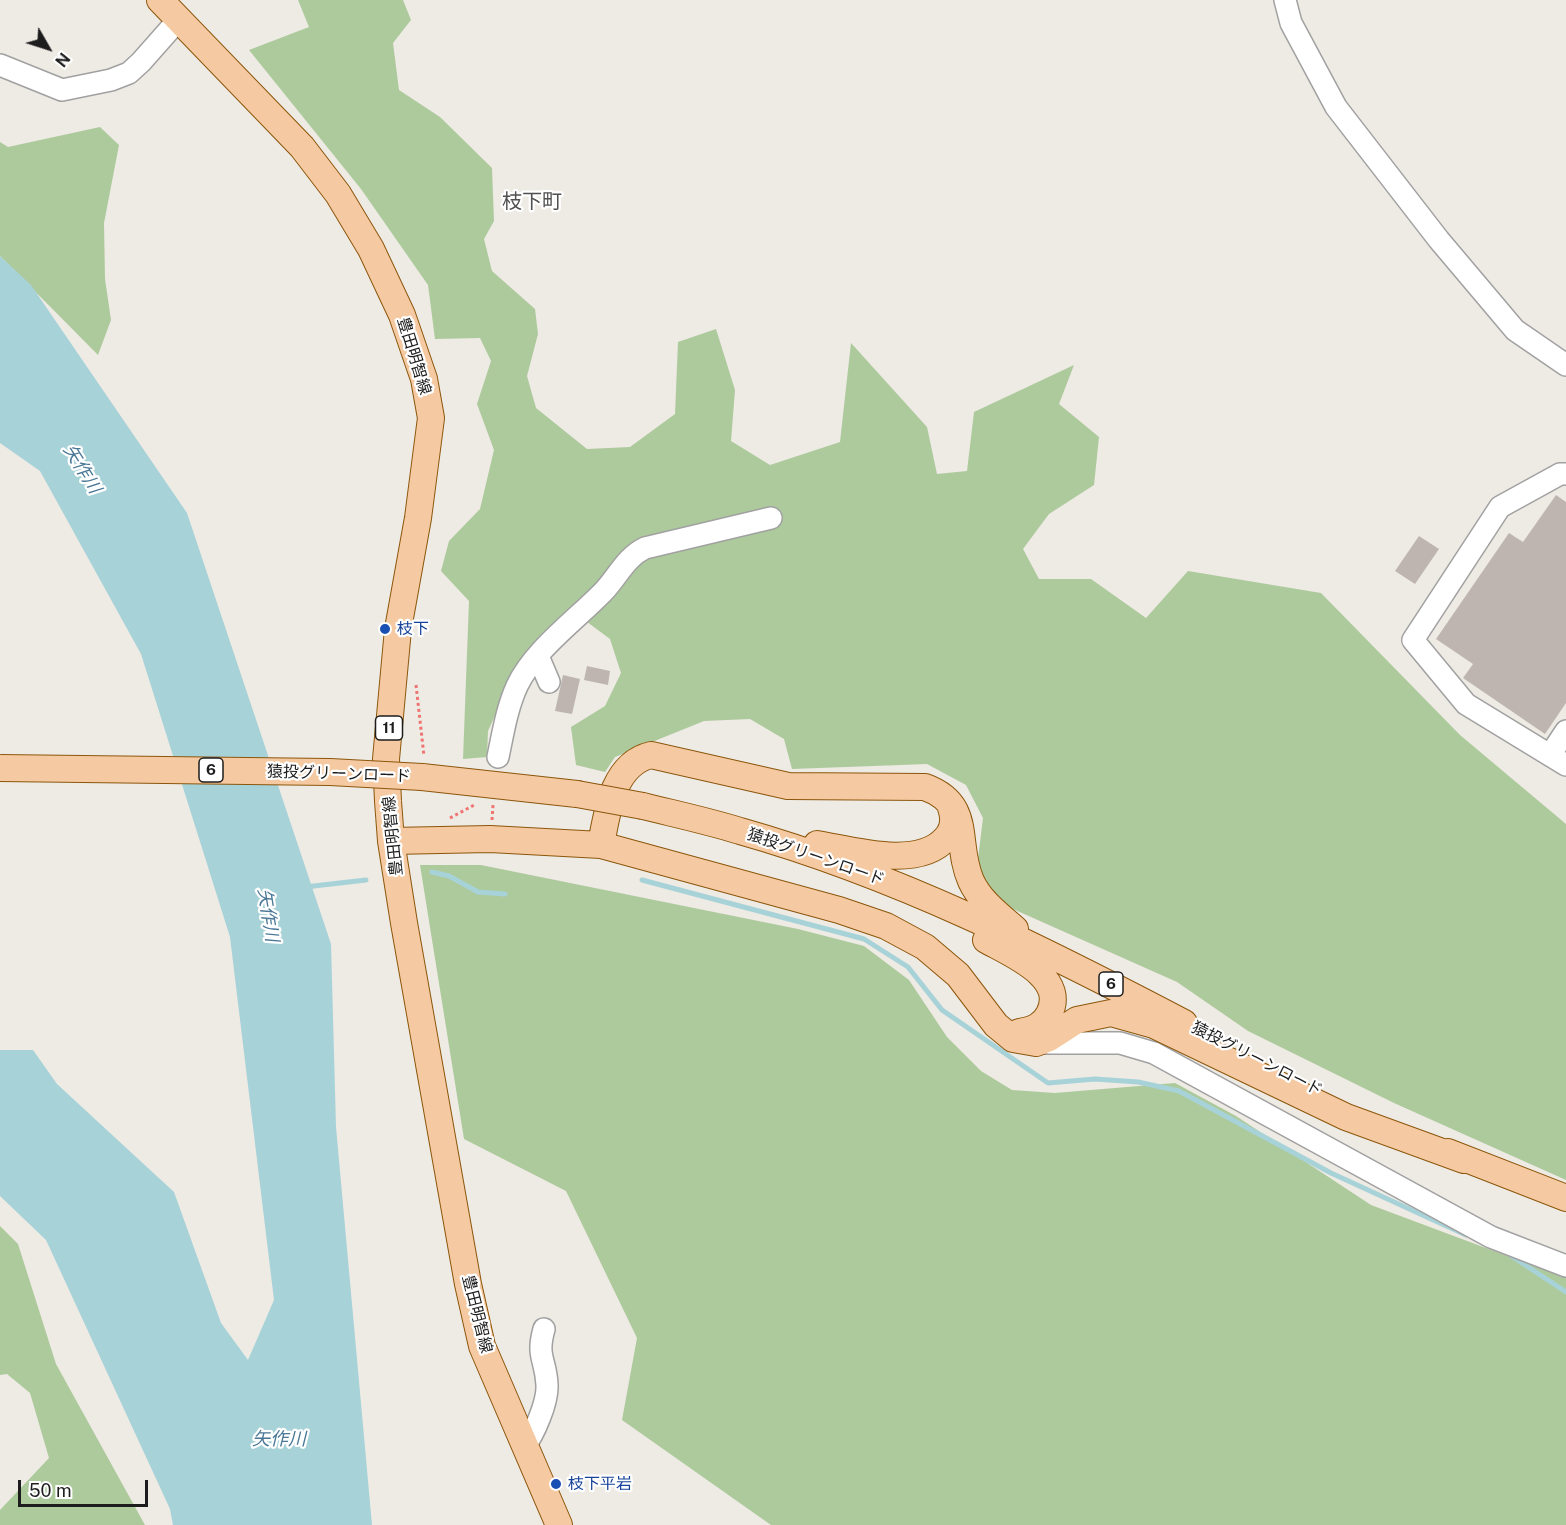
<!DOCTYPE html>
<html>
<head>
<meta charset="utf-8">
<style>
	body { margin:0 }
	#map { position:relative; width:1566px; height:1525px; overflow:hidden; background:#eeeae4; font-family:"Public Sans",sans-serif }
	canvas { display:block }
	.north { position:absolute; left:18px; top:18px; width:60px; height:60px; -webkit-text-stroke:4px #fff; paint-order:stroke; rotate:129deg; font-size:16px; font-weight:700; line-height:24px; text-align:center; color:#1d1d1d }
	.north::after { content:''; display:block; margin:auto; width:21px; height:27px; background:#1d1d1d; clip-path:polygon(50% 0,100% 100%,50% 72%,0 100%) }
	.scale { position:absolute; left:18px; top:1480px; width:130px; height:27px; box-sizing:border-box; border:3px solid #1d1d1d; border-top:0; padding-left:8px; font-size:18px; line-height:21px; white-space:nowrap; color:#1d1d1d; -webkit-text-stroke:4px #fff; paint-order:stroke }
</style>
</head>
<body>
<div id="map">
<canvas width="1566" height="1525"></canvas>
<div class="north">N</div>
<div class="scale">50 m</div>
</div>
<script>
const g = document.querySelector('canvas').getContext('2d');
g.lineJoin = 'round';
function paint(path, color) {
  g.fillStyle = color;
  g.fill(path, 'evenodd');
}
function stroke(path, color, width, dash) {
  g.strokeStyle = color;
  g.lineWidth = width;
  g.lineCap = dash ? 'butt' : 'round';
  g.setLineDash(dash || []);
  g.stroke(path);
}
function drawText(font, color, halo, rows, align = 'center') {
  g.font = font + ' "Public Sans","Noto Sans JP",sans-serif';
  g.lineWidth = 4.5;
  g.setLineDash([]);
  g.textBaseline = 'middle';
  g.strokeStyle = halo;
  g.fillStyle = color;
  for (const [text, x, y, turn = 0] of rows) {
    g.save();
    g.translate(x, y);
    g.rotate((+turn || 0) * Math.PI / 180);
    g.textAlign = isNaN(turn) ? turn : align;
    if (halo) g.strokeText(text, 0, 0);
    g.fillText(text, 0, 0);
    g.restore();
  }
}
const forest = new Path2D(`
	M298 0H403L411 20 393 43 399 90 440 117 492 168 494 221 484 239 492 271 535 309 538 334 527 376 536 408 587 449 630 447 675 414 678 342 716 329 735 390 731 441 770 465 840 442 851 343 927 427 937 474 967 471 974 412 1074 365 1059 404 1099 437 1094 485 1049 514 1023 549 1039 579H1091L1146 618 1188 571 1321 593 1460 735 1566 824V1180L1394 1103 1248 1031 1177 982 1013 909 990 894 977 867 983 818 966 785 927 764 792 769 784 739 750 719 704 721 615 757 605 772 576 765 571 727 605 706 621 673 610 639 571 610 520 661 488 731 487 757 463 759 469 601 441 571 449 541 480 509 494 450 477 404 491 361 480 338 435 339 428 285 361 189 249 50 309 27Z
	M100 127 119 145 104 223 105 279 111 320 98 355 0 256V142L8 147Z
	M420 865H481L798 929 864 946 909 980 947 1037 981 1071 1012 1090 1055 1093 1175 1083 1236 1116 1371 1205 1566 1278V1525H771L622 1420 637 1338 566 1191 464 1139Z
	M0 1226 18 1244 56 1364 145 1525H0V1510L49 1458 30 1393 7 1374 0 1375Z`);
const water = new Path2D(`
	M0 256 31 285 187 513 331 944 336 1127 372 1525H173L170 1509 46 1240 0 1196V1050H33L57 1084 174 1192 221 1323 248 1360 274 1300 230 937 141 654 40 471 0 443Z`);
const stream = new Path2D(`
	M432 872 449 876 478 892 505 894
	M642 880 864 939 908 967 942 1010 1048 1083 1095 1079 1138 1082 1179 1091 1331 1173 1466 1235
	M305 887 366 880
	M1510 1255 1566 1292`);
const building = new Path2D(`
	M1556 495 1566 502V703L1545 734 1463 678 1473 664 1436 639 1509 533 1523 542Z
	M1419 536 1439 549 1415 584 1395 571Z
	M587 666 610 671 608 685 584 680Z
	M563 675 580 679 572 714 555 711Z`);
const path = new Path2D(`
	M416 685 424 756
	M450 818 476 804
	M492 820 493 805`);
const minor = new Path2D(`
	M1285 0 1291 23 1336 107 1439 240 1515 330 1566 365
	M0 65 62 90 111 80 129 73 141 62 179 19
	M1566 474H1560L1500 507 1413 640 1466 704 1566 765
	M538 656 549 682
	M1550 755 1566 731
	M498 757C503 733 507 708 517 686 534 650 576 620 604 591 618 576 626 557 645 548L771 518
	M1036 1043H1120L1154 1053 1491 1237 1566 1266
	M524 1447C534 1434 548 1402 547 1385 546 1359 536 1358 544 1329`);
const major = new Path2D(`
	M160 0 302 147 338 194 371 249 402 315 424 379 431 418 418 518 398 629 386 759 388 801 391 841 404 923 468 1284 482 1346 559 1525
	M422 777 577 794
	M643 806C675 814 708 821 740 831 896 875 1041 948 1184 1023
	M391 841 490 839 601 845 839 910 886 926 925 947 958 975 996 1025 1013 1039 1036 1043 1049 1038 1077 1020 1111 1013 1154 1025 1346 1117 1464 1160
	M817 844C852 850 919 870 946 838 954 829 955 819 951 808
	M601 845C607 812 613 764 651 755L788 786 925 787C974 805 954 843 971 881 980 901 999 915 1015 929
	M986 940C1011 954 1068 977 1049 1014 1043 1026 1032 1030 1019 1032
	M1448 1152 1566 1198`);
const majorBridge = new Path2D(`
	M0 768 330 772 422 777
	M577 794 643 806`);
const markers = [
	[385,629,6,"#1a4fb4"],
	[556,1484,6,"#1a4fb4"]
];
const shields = [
	[389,728,27],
	[211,770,24],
	[1111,984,24]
];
const shieldNames = [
	["11",389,728],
	["6",211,770],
	["6",1111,984]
];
const streetNames = [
	["豊田明智線",414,356,73],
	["猿投グリーンロード",339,774,2],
	["豊田明智線",393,836,-96],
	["猿投グリーンロード",816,857,19],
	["猿投グリーンロード",1257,1059,27],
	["豊田明智線",477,1314,76]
];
const transitNames = [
	["枝下",397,629],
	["枝下平岩",568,1484]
];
const waterNames = [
	["矢作川",82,469,58],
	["矢作川",268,915,81],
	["矢作川",279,1439]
];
const quarterNames = [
	["枝下町",532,202]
];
paint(forest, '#adca9c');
paint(water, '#a7d2d8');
stroke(stream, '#a7d2d8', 5);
paint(building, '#beb5b1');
stroke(minor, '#a1a1a1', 24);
stroke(major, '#8c560b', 28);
stroke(path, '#ef7573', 3, [3, 3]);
stroke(minor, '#fff', 21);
stroke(major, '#f5caa2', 26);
stroke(majorBridge, '#8c560b', 28, []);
stroke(majorBridge, '#f5caa2', 26);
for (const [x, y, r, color] of markers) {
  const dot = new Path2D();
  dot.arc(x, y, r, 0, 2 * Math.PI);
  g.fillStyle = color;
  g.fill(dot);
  stroke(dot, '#fff', 2);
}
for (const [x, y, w] of shields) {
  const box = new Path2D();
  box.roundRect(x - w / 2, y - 12, w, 24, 4.5);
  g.fillStyle = '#fff';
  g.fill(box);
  stroke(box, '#1d1d1d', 1.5);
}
drawText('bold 15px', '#1d1d1d', null, shieldNames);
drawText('16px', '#1d1d1d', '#fff', streetNames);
drawText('16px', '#164399', '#fff', transitNames, 'left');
drawText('italic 18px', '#4b7897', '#fff', waterNames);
drawText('20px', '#505050', '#fff', quarterNames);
</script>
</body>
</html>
